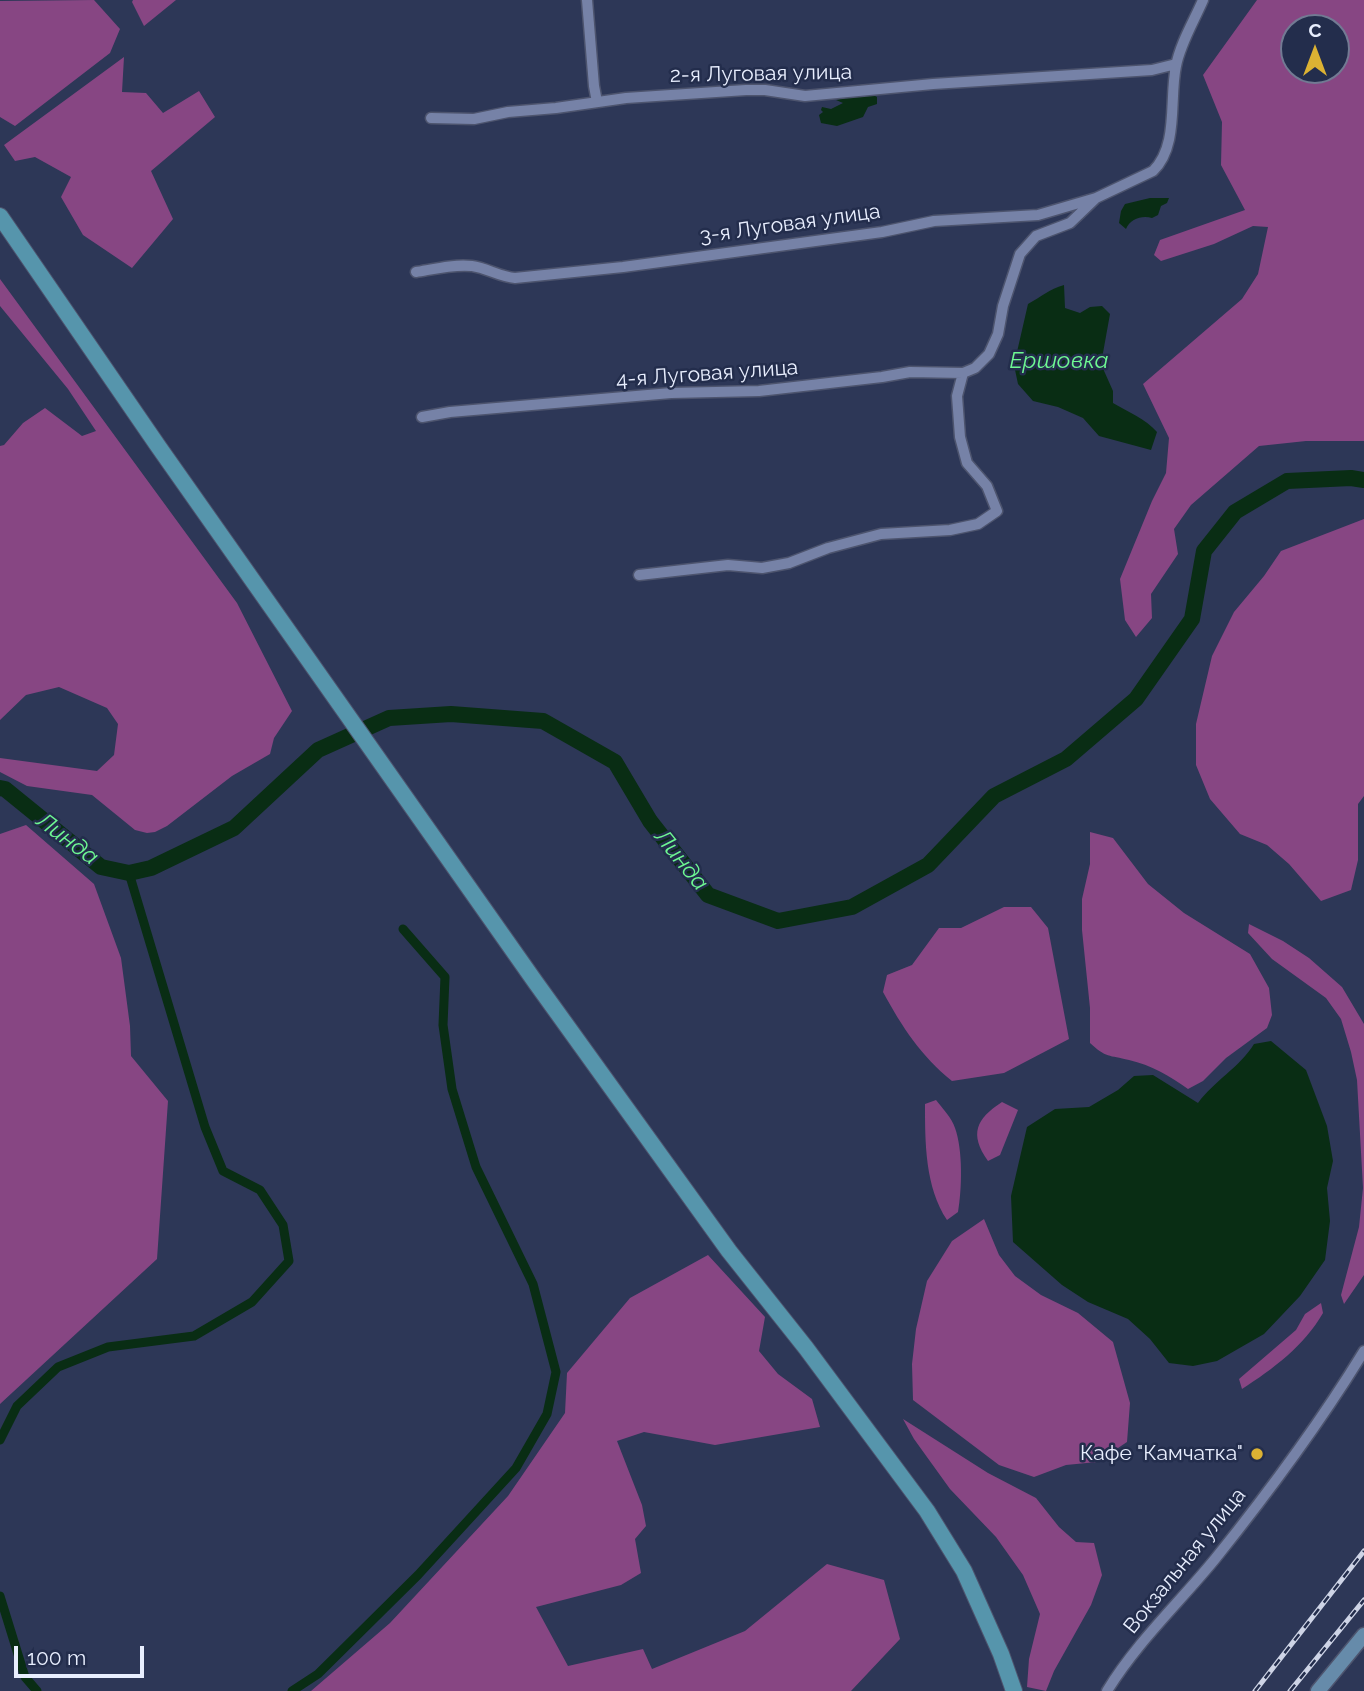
<!DOCTYPE html>
<html>
<head>
<meta charset="utf-8">
<style>
	body { margin:0 }
	#map { position:relative; width:1364px; height:1691px; overflow:hidden; background:#2d3757; font-family:Raleway,sans-serif }
	canvas { display:block }
	.north { position:absolute; left:1280px; top:14px; width:70px; height:70px; box-sizing:border-box; background:#232d4c; border:2px solid #727a93; border-radius:50%; rotate:0deg; font-size:19px; font-weight:700; line-height:28px; text-align:center; color:#e8eefe }
	.north::after { content:''; display:block; margin:auto; width:24px; height:32px; background:#dcb233; clip-path:polygon(50% 0,100% 100%,50% 72%,0 100%) }
	.scale { position:absolute; left:14px; top:1646px; width:130px; height:32px; box-sizing:border-box; border:4px solid #e8eefe; border-top:0; padding-left:9px; font-size:21px; line-height:24px; white-space:nowrap; color:#e8eefe; -webkit-text-stroke:5px #232d4c; paint-order:stroke }
</style>
</head>
<body>
<div id="map">
<canvas width="1364" height="1691"></canvas>
<div class="north">С</div>
<div class="scale">100 m</div>
</div>
<script>
const g = document.querySelector('canvas').getContext('2d');
g.lineJoin = 'round';
function paint(path, color) {
  g.fillStyle = color;
  g.fill(path, 'evenodd');
}
function stroke(path, color, width, dash) {
  g.strokeStyle = color;
  g.lineWidth = width;
  g.lineCap = dash ? 'butt' : 'round';
  g.setLineDash(dash || []);
  g.stroke(path);
}
function drawText(font, color, halo, rows, align = 'center') {
  g.font = font + ' Raleway,sans-serif';
  g.lineWidth = 5;
  g.setLineDash([]);
  g.textBaseline = 'middle';
  g.strokeStyle = halo;
  g.fillStyle = color;
  for (const [text, x, y, turn = 0] of rows) {
    g.save();
    g.translate(x, y);
    g.rotate((+turn || 0) * Math.PI / 180);
    g.textAlign = isNaN(turn) ? turn : align;
    if (halo) g.strokeText(text, 0, 0);
    g.fillText(text, 0, 0);
    g.restore();
  }
}
const green = new Path2D(`
	M94 0 120 29 110 53 15 126 0 117V1Z
	M133 0H176L144 26 132 2Z
	M1257 0H1364V441H1306L1259 446 1191 505 1174 529 1178 554 1151 594 1152 618 1136 637 1125 620 1120 579 1152 501 1166 473 1169 438 1143 384 1242 299 1258 274 1268 227 1253 226 1214 244 1161 261 1154 255 1160 240 1245 210 1221 165 1222 122 1203 75ZM1294 28H1336V70H1294Z
	M124 57 122 92 146 93 163 113 199 91 215 117 151 171 173 219 132 268 83 235 61 197 71 177 35 157 15 161 4 145Z
	M0 279 237 603 292 711 274 738 270 754 232 776 167 826 155 832 147 833 135 830 92 795 27 786 0 772V758L97 771 114 755 118 724 107 708 59 687 26 695 0 720V446L4 445 23 423 45 408 82 436 96 431 68 389 0 306Z
	M1364 519V796L1358 804V860L1351 890 1321 901 1289 864 1267 845 1240 834 1210 799 1196 765V724L1212 656 1234 612 1264 576 1281 551Z
	M26 825 94 884 121 958 130 1026 131 1056 168 1101 157 1259 0 1404V834Z
	M1090 832 1113 838 1148 884 1184 913 1250 954 1269 988 1272 1015 1267 1028 1226 1058 1203 1081 1188 1089C1170 1076 1151 1065 1129 1060 1109 1055 1106 1058 1090 1043V1008L1082 930V899L1090 864Z
	M1004 907H1031L1048 928 1069 1039 1004 1073 952 1081C921 1056 902 1027 883 992L887 975 912 965 939 928H961Z
	M1249 924 1283 941 1309 958 1342 987 1364 1024V1275L1344 1304 1341 1295 1359 1227 1363 1188 1357 1080 1351 1052 1341 1019 1326 998 1272 959 1248 933Z
	M936 1100C942 1108 952 1118 955 1128 963 1150 962 1189 958 1212L947 1220C925 1187 925 1142 925 1104Z
	M1002 1102 1018 1110 1000 1155 988 1161C969 1134 976 1119 1002 1102Z
	M984 1219 999 1255 1015 1276 1041 1295 1078 1313 1113 1342 1130 1403 1127 1442 1097 1462 1066 1465 1034 1477 999 1465 913 1400 912 1364 916 1329 927 1281 952 1241Z
	M708 1255 765 1317 759 1351 778 1374 812 1399 820 1427 715 1445 644 1432 617 1441 642 1505 646 1526 635 1539 641 1573 621 1585 536 1607 568 1666 643 1649 652 1669 745 1631 827 1564 884 1580 900 1639 851 1691H311L390 1623 508 1496 565 1413 567 1373 630 1298Z
	M1321 1303 1323 1313C1304 1346 1273 1369 1242 1389L1239 1379 1296 1330 1305 1314Z
	M903 1419 988 1473 1036 1498 1059 1527 1076 1542 1094 1543 1102 1575 1091 1605 1054 1671 1046 1691 1027 1687 1029 1659 1040 1614 1023 1575 996 1537 950 1489 914 1439Z`);
const water = new Path2D(`
	M869 93 877 97V104L868 107 863 117 837 126 821 123 819 115 823 112 821 110 822 107 831 109 843 103 836 100Z
	M1150 198H1169L1167 203 1161 206 1158 215 1152 218C1142 215 1130 219 1126 229L1119 223 1121 211 1125 204Z
	M1064 285 1065 308 1080 313 1090 307 1102 306 1110 314 1101 364 1113 391V403C1128 412 1146 419 1157 432L1151 450 1099 436 1083 418 1058 407 1033 401 1018 384 1014 365 1028 304C1041 297 1049 289 1064 285Z
	M1271 1041 1306 1070 1327 1126 1333 1161 1327 1188 1330 1221 1325 1260 1300 1296 1264 1334 1217 1361 1193 1366 1169 1363 1150 1339 1128 1319 1088 1302 1062 1285 1013 1242 1011 1196 1027 1127 1055 1109 1089 1107 1118 1090 1134 1076 1153 1075 1198 1103C1214 1081 1239 1068 1254 1044Z`);
const canal = new Path2D(`
	M0 1440 17 1406 58 1367 108 1347 194 1336 252 1302 289 1261 283 1225 260 1190 223 1171 205 1127 129 873
	M0 1596 25 1677 37 1691
	M292 1691 318 1674 418 1575 516 1468 547 1414 556 1372 533 1284 476 1167 452 1089 443 1025 445 977 403 929`);
const river = new Path2D(`
	M0 788 5 789 101 867 129 873 151 868 234 828 318 750 389 718 451 714 543 721 615 762 650 821 708 895 778 921 852 907 928 865 994 796 1066 759 1136 699 1192 619 1204 551 1235 512 1287 481 1351 478 1364 480`);
const street = new Path2D(`
	M587 0 594 86 597 102
	M431 118 474 119 508 112 556 108 626 98 746 90H765L805 96 933 84 1152 70 1176 64
	M416 272C434 269 454 264 472 266 487 268 500 277 515 278L623 267 882 232 934 221 1038 215 1096 198 1153 171C1179 146 1169 99 1176 66 1180 44 1194 21 1203 0
	M422 417 450 412 671 393 759 391 882 377 910 372 963 373 975 368 989 354 998 334 1003 306 1020 254 1036 236 1070 223 1095 199
	M639 575 728 565 762 568 789 563 828 548 881 534 950 530 978 524 997 511 987 486 967 463 960 437 957 396 963 373
	M1107 1691C1137 1642 1179 1603 1215 1559 1268 1493 1320 1423 1364 1351`);
const secondary = new Path2D(`
	M1318 1691 1364 1635`);
const primary = new Path2D(`
	M0 216 158 446 536 983 729 1251 806 1348 927 1511 964 1571 1001 1654 1014 1691`);
const rail = new Path2D(`
	M1255 1691 1364 1551
	M1290 1691 1364 1600`);
const markers = [
	[1257,1454,7,"#dcb233"]
];
const streetNames = [
	["2-я Луговая улица",761,74,-1],
	["3-я Луговая улица",790,224,-8],
	["4-я Луговая улица",707,374,-4],
	["Вокзальная улица",1185,1561,-51]
];
const poiNames = [
	["Кафе \"Камчатка\"",1243,1454]
];
const waterNames = [
	["Ершовка",1059,361],
	["Линда",67,839,37],
	["Линда",681,860,51]
];
paint(green, '#874683');
paint(water, '#092d14');
stroke(canal, '#092d14', 9);
stroke(river, '#092d14', 16);
stroke(street, '#4d546e', 13);
stroke(secondary, '#4d546e', 17);
stroke(primary, '#4d546e', 18);
stroke(street, '#7682a7', 10);
stroke(secondary, '#668baa', 14);
stroke(primary, '#5695ac', 16);
stroke(rail, '#ced4e6', 5);
stroke(rail, '#232d4c', 2.5, [8]);
for (const [x, y, r, color] of markers) {
  const dot = new Path2D();
  dot.arc(x, y, r, 0, 2 * Math.PI);
  g.fillStyle = color;
  g.fill(dot);
  stroke(dot, '#232d4c', 2.5);
}
drawText('21px', '#e8eefe', '#232d4c', streetNames);
drawText('21px', '#e8eefe', '#232d4c', poiNames, 'right');
drawText('italic 23px', '#6ef892', '#232d4c', waterNames);
</script>
</body>
</html>
